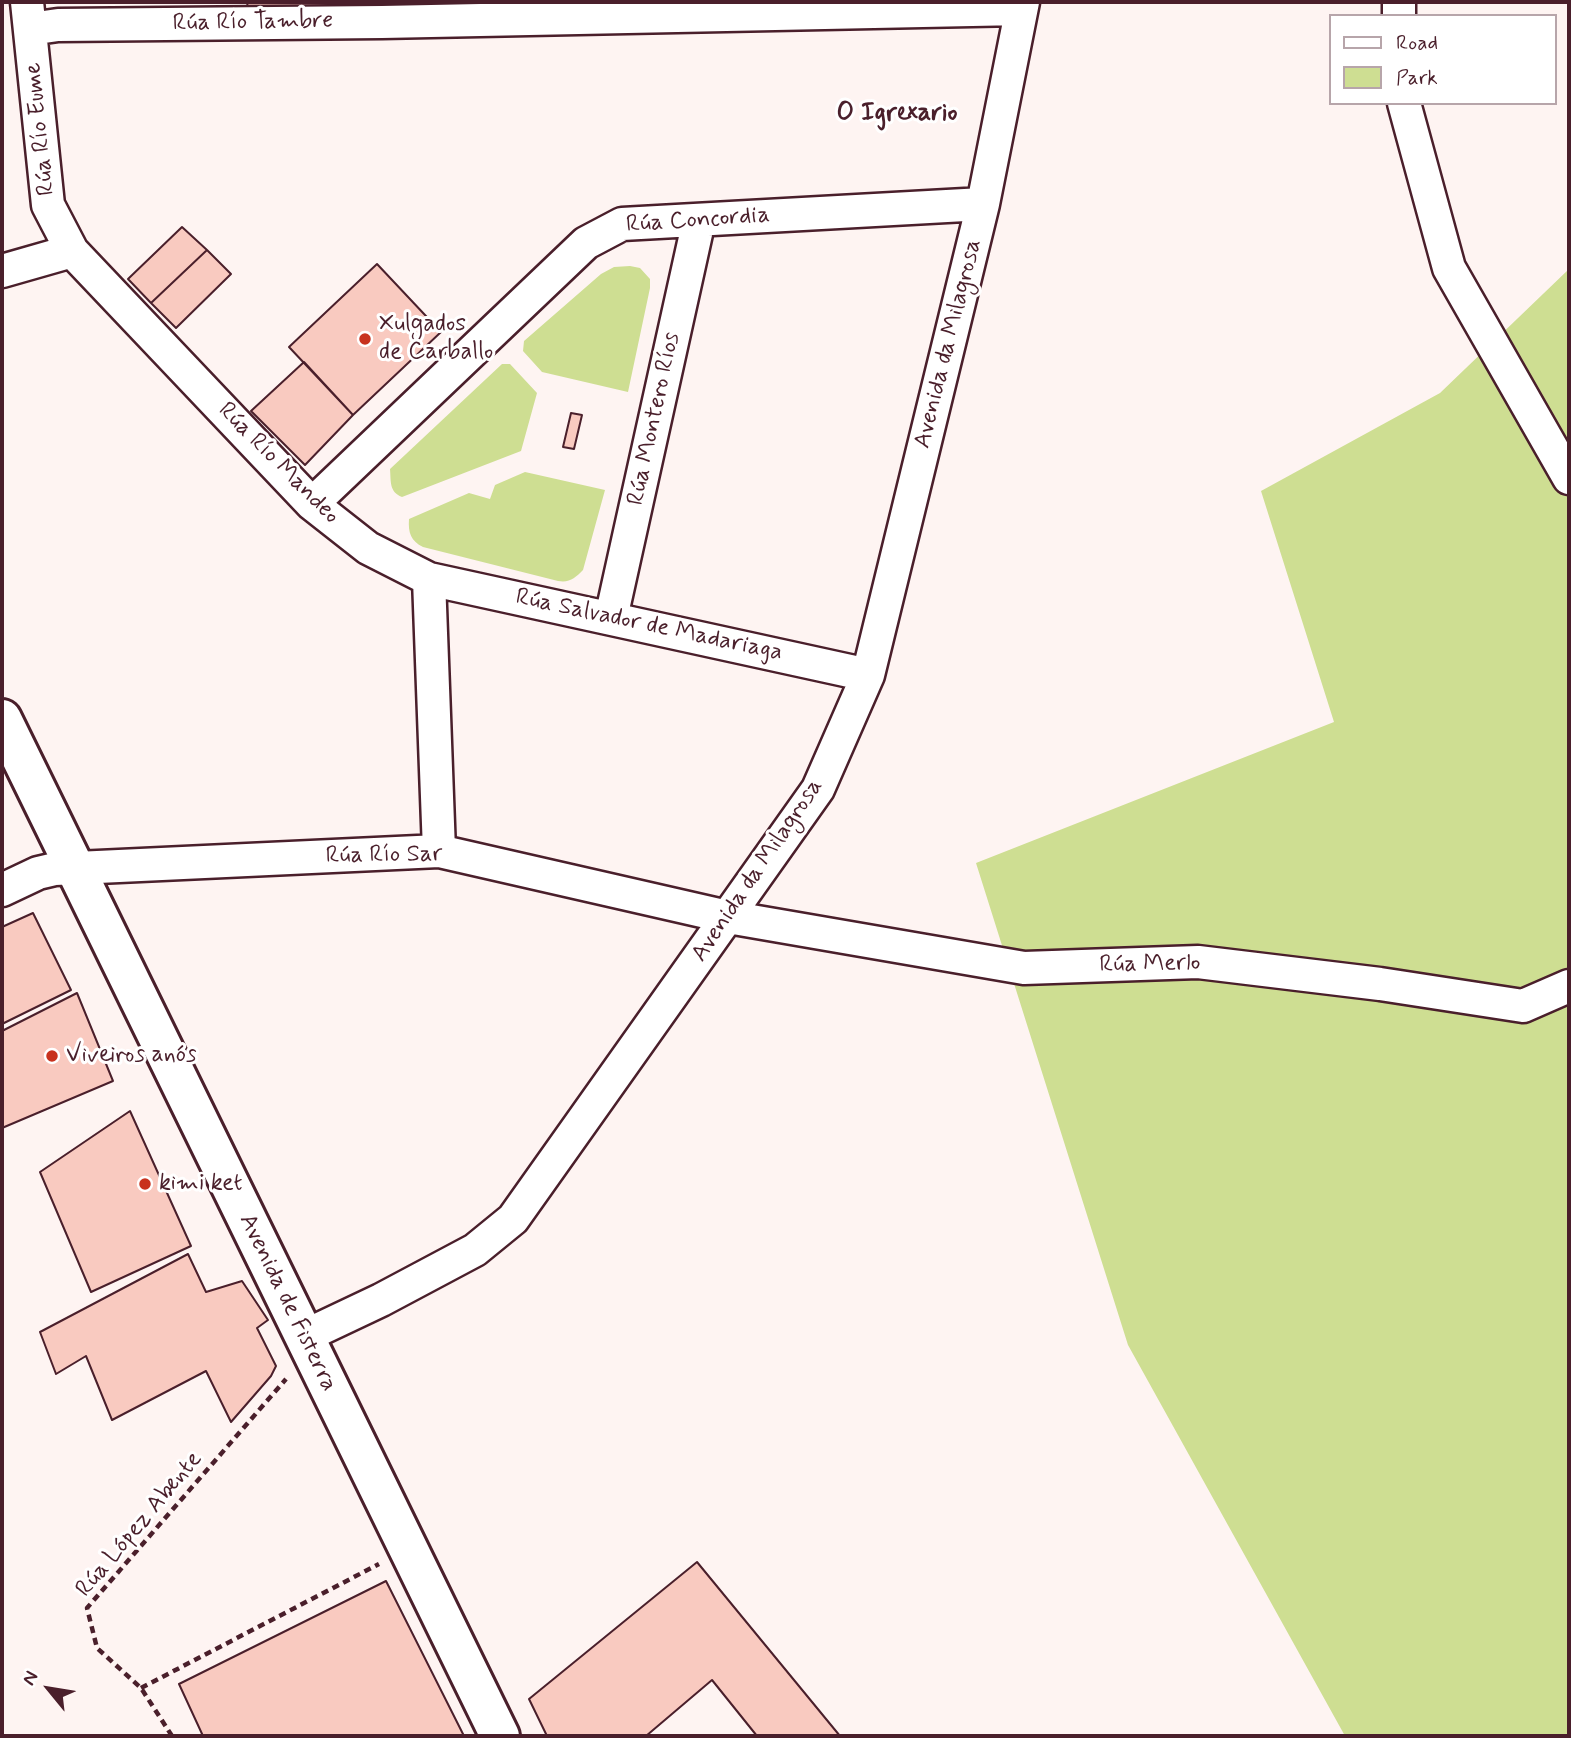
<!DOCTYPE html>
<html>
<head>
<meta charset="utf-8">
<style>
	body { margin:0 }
	#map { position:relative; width:1571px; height:1738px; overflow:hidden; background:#fef4f2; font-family:Mynerve,sans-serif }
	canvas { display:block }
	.frame { position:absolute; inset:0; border:4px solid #4a1f2b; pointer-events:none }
	.legend { position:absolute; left:1329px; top:14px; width:228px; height:91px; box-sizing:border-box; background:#fff; border:2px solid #b7a5aa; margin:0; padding:9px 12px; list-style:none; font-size:21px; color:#4a1f2b }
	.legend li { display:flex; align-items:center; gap:14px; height:35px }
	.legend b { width:35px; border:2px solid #b7a5aa }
	.north { position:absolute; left:14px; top:1654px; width:70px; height:70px; -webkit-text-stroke:5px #fff; paint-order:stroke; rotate:300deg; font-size:19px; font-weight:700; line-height:28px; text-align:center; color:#4a1f2b }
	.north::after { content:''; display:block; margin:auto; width:24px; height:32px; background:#4a1f2b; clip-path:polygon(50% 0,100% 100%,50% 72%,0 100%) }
</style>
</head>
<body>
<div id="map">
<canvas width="1571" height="1738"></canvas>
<div class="frame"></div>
<ul class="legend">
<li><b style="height:9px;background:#fff"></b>Road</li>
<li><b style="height:19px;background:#cede92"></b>Park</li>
</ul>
<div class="north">N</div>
</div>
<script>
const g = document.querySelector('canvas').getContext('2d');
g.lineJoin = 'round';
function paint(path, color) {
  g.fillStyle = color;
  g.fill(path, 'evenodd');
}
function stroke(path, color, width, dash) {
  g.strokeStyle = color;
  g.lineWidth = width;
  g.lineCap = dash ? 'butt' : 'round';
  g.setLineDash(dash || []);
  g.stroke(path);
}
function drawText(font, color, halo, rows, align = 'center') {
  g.font = font + ' Mynerve,sans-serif';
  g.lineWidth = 6;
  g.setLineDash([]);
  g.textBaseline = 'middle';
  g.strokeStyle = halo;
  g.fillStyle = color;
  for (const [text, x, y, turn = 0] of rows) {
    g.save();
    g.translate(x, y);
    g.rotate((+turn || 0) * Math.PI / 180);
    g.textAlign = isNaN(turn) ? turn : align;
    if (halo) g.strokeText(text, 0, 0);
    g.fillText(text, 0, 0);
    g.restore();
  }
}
const green = new Path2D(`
	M630 266 640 268 650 279V288L628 392 542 372 523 351 524 341 601 274 614 267Z
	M1569 269V1736H1345L1128 1345 976 863 1334 722 1261 491 1440 393Z
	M502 364H510L537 393 521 451 402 497C389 492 391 481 390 469Z
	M525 472 605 490 583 570C575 578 570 583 558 581L423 547C411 541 408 533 409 519L469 493 490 499 495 485Z`);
const building = new Path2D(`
	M247 2H351L345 9H248Z
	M182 227 207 250 151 303 128 279Z
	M207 250 231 274 176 328 151 303Z
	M377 264 441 332 353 415 289 347Z
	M304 362 353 415 305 465 251 411Z
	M571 413 582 415 574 449 563 447Z
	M33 913 71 990 2 1024V927Z
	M77 993 113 1081 2 1128V1031Z
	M130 1111 191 1246 91 1292 40 1172Z
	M188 1254 206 1292 242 1281 268 1320 257 1328 276 1366 271 1376 231 1422 206 1371 112 1420 86 1356 56 1374 40 1332Z
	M697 1562 840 1736H757L712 1680 646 1736H547L529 1699Z
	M386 1581 464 1736H203L179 1684Z`);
const path = new Path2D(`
	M141 1688 379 1564
	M172 1736 141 1688 97 1648 87 1608 286 1379`);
const minor = new Path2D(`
	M27 2 48 205 72 251 312 504 368 548 429 579 868 675
	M1399 16V2
	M30 29 58 25 382 22 1021 9
	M1404 103 1449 268 1569 478
	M2 271 72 251
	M312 504 586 243 622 224 983 204
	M429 579 439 851
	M611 618 699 220
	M2 890 38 873 55 869 439 851 728 917 1024 968 1198 962 1380 984 1523 1006 1569 986
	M305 1336 381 1300 475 1250 513 1219 818 789 868 675 983 204 1023 2`);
const major = new Path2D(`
	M2 719 500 1736`);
const markers = [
	[365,339,7,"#c8321e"],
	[52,1056,7,"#c8321e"],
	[145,1184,7,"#c8321e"]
];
const streetNames = [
	["Rúa Río Tambre",253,23,-1],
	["Rúa Río Eume",41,129,-96],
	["Rúa Concordia",698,221,-4],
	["Avenida da Milagrosa",949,344,-76],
	["Rúa Montero Ríos",655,419,-78],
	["Rúa Río Mandeo",278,464,45],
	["Rúa Salvador de Madariaga",649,626,12],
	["Rúa Río Sar",384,856,-1],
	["Avenida da Milagrosa",758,871,-56],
	["Rúa Merlo",1150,965,-1],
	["Avenida de Fisterra",287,1303,64],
	["Rúa López Abente",140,1525,-50]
];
const poiNames = [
	["Xulgados",379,325],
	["de Carballo",379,353],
	["Viveiros anós",66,1056],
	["kimi ket",159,1184]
];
const neighbourhoodNames = [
	["O Igrexario",897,115]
];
paint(green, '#cede92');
paint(building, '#f9cac0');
stroke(building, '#4a1f2b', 2);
stroke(minor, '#4a1f2b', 37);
stroke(major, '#4a1f2b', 44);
stroke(path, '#4a1f2b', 4.5, [7, 5]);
stroke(minor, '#fff', 32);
stroke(major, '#fff', 38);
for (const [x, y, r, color] of markers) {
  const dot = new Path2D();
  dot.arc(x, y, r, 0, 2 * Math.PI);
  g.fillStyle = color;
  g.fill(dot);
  stroke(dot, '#fff', 2.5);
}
drawText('24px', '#4a1f2b', '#fff', streetNames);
drawText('24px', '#4a1f2b', '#fff', poiNames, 'left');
drawText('bold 26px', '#4a1f2b', '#fff', neighbourhoodNames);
</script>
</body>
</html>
